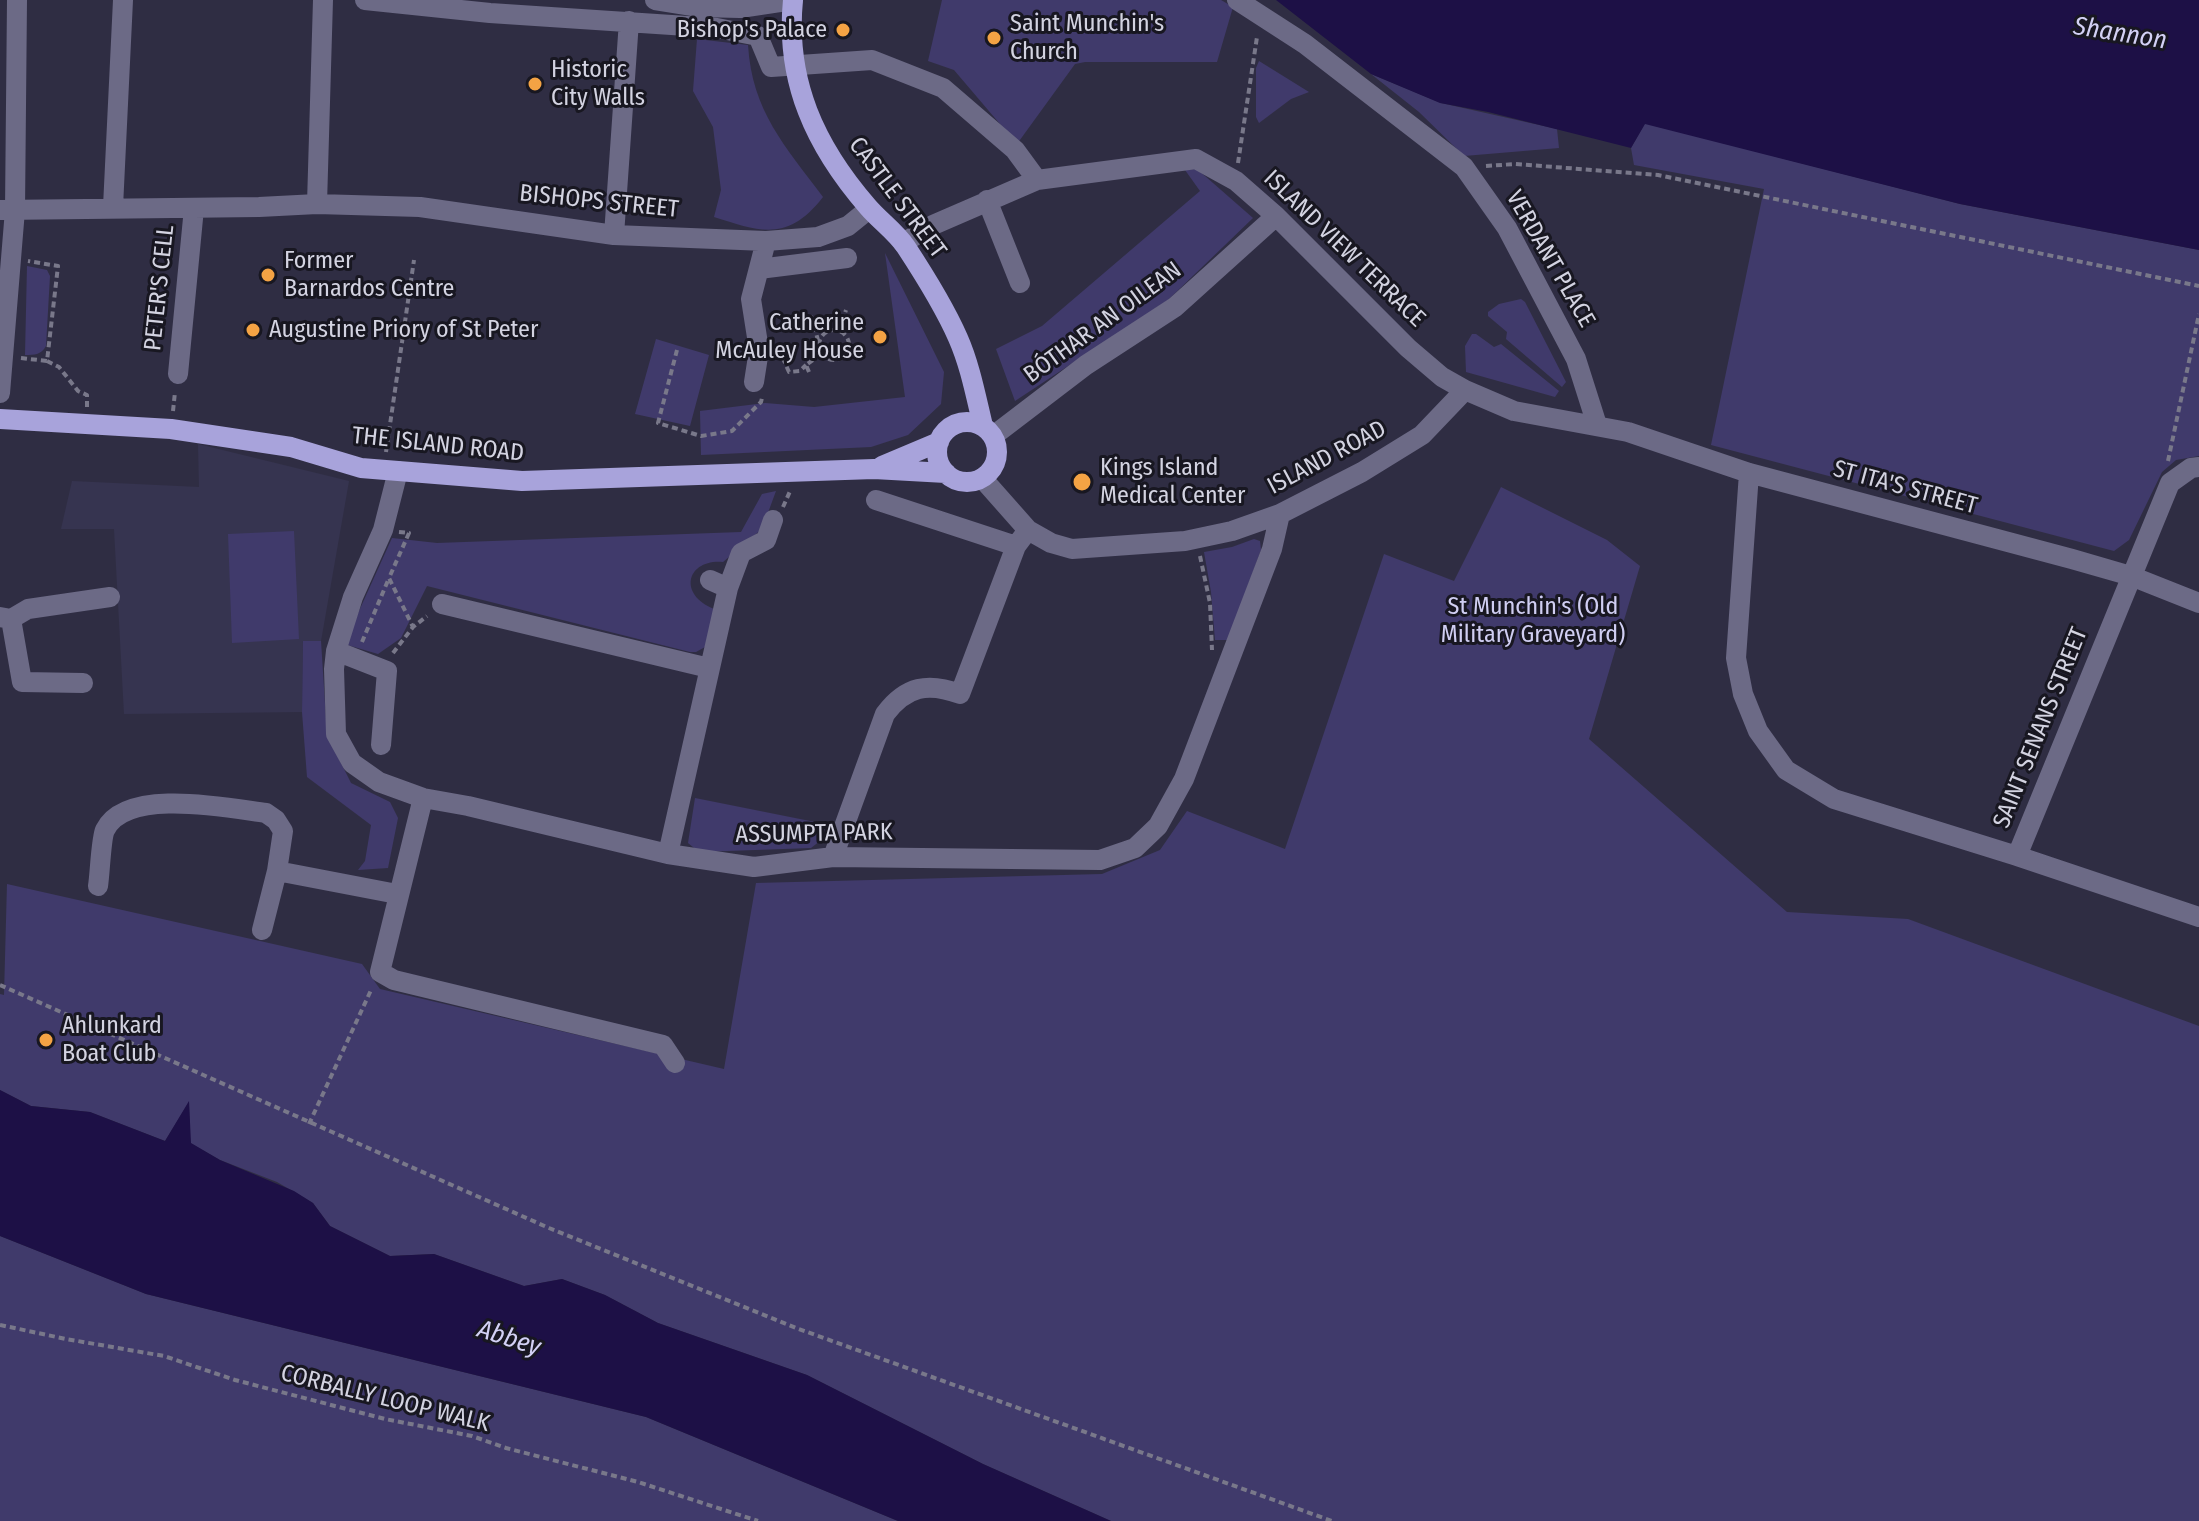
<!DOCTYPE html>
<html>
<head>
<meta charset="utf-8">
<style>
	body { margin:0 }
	canvas { display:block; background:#2f2d43 }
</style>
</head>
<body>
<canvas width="2199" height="1521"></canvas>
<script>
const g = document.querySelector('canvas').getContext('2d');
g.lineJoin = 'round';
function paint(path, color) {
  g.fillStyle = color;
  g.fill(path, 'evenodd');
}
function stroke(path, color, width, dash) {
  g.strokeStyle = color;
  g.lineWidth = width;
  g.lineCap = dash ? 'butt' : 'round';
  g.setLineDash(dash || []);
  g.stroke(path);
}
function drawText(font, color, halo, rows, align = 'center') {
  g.font = font + ' "Fira Sans Condensed",sans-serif';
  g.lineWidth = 6;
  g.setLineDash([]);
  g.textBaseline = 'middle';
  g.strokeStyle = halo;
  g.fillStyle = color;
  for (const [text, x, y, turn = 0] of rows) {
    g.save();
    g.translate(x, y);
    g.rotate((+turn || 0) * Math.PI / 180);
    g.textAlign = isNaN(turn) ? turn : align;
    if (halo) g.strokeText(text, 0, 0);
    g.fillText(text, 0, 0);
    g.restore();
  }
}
const built = new Path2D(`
	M198 444 349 481 321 641 303 642 302 712 124 714 114 529H61L72 481 199 487Z`);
const green = new Path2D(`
	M942 0H1221L1233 7 1217 62H1085L1075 64 1017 144 954 70 928 61Z
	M697 39 748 45C752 111 785 146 823 197 788 242 761 232 714 217L721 190 713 127 693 91Z
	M1259 61 1309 92 1291 99 1259 123 1256 117V68Z
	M1371 74 1441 103 1557 129 1559 148 1464 156 1419 112Z
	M1645 123 1960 204 2199 250V456L2176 460 2162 472 2129 540 2114 551 1711 445 1764 189 1634 165 1631 148Z
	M1197 169 1253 218 1168 300 1015 401 996 349 1042 326 1200 191 1185 170Z
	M885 253 944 372 941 404 908 435 871 447 701 455 700 411 765 403 814 407 905 397Z
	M27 266 47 270 50 276 46 346C41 355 34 355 25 355Z
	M1521 299 1525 302 1566 382 1562 387 1506 339 1507 332 1488 316V312L1499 304Z
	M1472 334H1476L1494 347 1501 344 1559 391 1555 397 1466 372 1465 346Z
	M656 339 709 355 690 426 635 414Z
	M1501 487 1607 540 1640 566 1589 739 1787 912 1908 919 2199 1026V1521H1111L983 1464 807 1375 658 1323 605 1295 562 1279 524 1286 434 1254 390 1256 330 1226 313 1203 277 1182 220 1160 190 1143 189 1102 165 1141 90 1112 31 1106 0 1090V994L4 995 7 884 362 964 380 989 724 1069 756 883 1102 874 1160 850 1187 811 1285 849 1384 554 1454 581Z
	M776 491 762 529 723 562C687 559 677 594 714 609L705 647 696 652H690L427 586 401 638 378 654 344 644 392 538 437 543 741 532 762 494Z
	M294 531 299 639 232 643 228 534Z
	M1254 539 1260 541 1261 550 1228 640H1215L1211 592 1204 552 1232 547Z
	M303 641H321L327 735 351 783 390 802 398 818 388 868 358 870 365 861 371 825 307 777 302 712Z
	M695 798 830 825 825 837 811 848 699 852 688 843Z
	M0 1236 146 1294 646 1417 898 1521H0Z`);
const water = new Path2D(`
	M1276 0H2199V250L1960 204 1645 124 1631 148 1488 112 1440 103 1371 74Z
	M0 1090 31 1106 90 1112 165 1141 189 1101 191 1143 220 1160 294 1191 313 1203 330 1226 390 1256 434 1254 524 1286 562 1279 605 1295 658 1323 807 1375 983 1464 1111 1521H898L646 1417 146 1294 0 1236Z`);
const path = new Path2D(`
	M1238 163 1257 37
	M1486 166 1515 164 1658 175 2199 286
	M811 316 818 340
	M819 345a15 15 0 1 1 30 0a15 15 0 1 1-30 0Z
	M839 331 846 310
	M849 348 863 357
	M677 350 658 423 701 436 732 431 761 402 762 398
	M775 353 781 354 789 372 800 371 806 365
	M21 358 47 361 58 266 28 261
	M47 361 59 367 78 391 87 395V407
	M809 372 806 365 821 354
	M173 411 175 392
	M386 452 414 260
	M2168 461 2199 314
	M783 507 791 489
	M399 532 409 533 389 578 413 627
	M1200 556 1210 603 1212 650
	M362 642 389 578
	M393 653 413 627 427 616
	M0 985 549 1228 796 1328 1332 1521
	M309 1124 372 988
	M0 1325 66 1339 164 1356 235 1380 385 1419 472 1436 506 1448 638 1482 758 1521`);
const minor = new Path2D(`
	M365 0 490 13 717 28 758 36 771 67 872 60 943 88 1015 150 1037 180
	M655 0 699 7 740 8 793 0
	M1237 0 1305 44 1464 167 1507 228 1576 359 1597 425
	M987 200 1020 283
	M317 204 323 0
	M113 207 123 0
	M0 210 259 207 317 204 420 207 614 235 766 241 818 237 848 226 869 209
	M614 235 629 21
	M903 243 933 225 1037 180 1196 159 1236 181 1276 216 1408 348 1442 377 1465 390 1514 411 1628 432 1749 473 2072 559 2131 576 2199 603
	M759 269 847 258
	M178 374 194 208
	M754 382 759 350 751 299 766 241
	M0 393 15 210 17 0
	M993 436 1086 365 1175 307 1276 216
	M2199 467 2191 468 2170 483 2017 856 2199 917
	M398 471 383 530 353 597 336 651 334 669 336 734 352 763 379 782 423 798 468 806 668 854 754 867 833 857 1100 860 1135 848 1158 826 1184 779 1272 549 1280 514
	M1749 473 1736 658 1743 694 1758 731 1786 770 1834 799 2017 856
	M982 478 1028 530 1051 543 1072 549 1185 541 1232 531 1280 514 1362 472 1422 435 1465 390
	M876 500 1016 546
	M728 588 741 553 766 540 773 520
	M442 604 709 668
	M0 617 11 619 28 609 110 597
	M11 619 22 682 83 683
	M336 651 387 671 381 745
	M423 798 380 972 394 980 663 1045 675 1063
	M668 854 728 588 710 580
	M833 857 885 714C906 686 928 682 960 694L1016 546 1028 530
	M98 886C100 874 101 838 105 830 126 787 228 808 266 813L276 820 283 831 277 871 397 894
	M262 930 277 871`);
const major = new Path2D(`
	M793 0C785 81 815 146 868 207 880 221 896 232 906 247 925 276 944 306 958 338 970 365 976 397 983 426
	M0 419 171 429 291 447 361 468 522 481 874 469 946 473
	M937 452a30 30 0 1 1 60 0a30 30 0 1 1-60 0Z
	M882 466 939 442`);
const markers = [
	[843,30,8,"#f4a344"],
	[994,38,8,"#f4a344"],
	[535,84,8,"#f4a344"],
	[268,275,8,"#f4a344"],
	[253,330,8,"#f4a344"],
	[880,337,8,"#f4a344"],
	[1082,482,10,"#f4a344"],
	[46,1040,8,"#f4a344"]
];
const poiNames = [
	["Saint Munchin's",1010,24],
	["Church",1010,52],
	["Bishop's Palace",827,30,"right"],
	["Historic",551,70],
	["City Walls",551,98],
	["Former",284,261],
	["Barnardos Centre",284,289],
	["Catherine",864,323,"right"],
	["McAuley House",864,351,"right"],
	["Augustine Priory of St Peter",269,330],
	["Kings Island",1100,468],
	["Medical Center",1100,496],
	["Ahlunkard",62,1026],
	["Boat Club",62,1054]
];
const streetNames = [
	["CASTLE STREET",897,198,53],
	["BISHOPS STREET",599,202,6],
	["ISLAND VIEW TERRACE",1344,249,44],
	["VERDANT PLACE",1550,259,60],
	["PETER'S CELL",160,288,-84],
	["BÓTHAR AN OILEAN",1103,323,-36],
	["THE ISLAND ROAD",438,445,6],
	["ISLAND ROAD",1327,458,-28],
	["ST ITA'S STREET",1905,488,15],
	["SAINT SENANS STREET",2041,728,-68],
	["ASSUMPTA PARK",814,834,-1],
	["CORBALLY LOOP WALK",385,1399,14]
];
const parkNames = [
	["St Munchin's (Old",1533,607],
	["Military Graveyard)",1533,635]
];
const waterNames = [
	["Shannon",2120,34,9],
	["Abbey",509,1339,18]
];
paint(built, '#363450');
paint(green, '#403a6b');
paint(water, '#1d1046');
stroke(path, '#79788a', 4, [6, 4]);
stroke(minor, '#6c6a86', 20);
stroke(major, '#a8a3db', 20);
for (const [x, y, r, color] of markers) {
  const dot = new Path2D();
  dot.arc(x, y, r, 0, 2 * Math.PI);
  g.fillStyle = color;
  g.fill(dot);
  stroke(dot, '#181721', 3);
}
drawText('24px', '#d3d3e1', '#181721', poiNames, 'left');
drawText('24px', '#d3d3e1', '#181721', streetNames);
drawText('24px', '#d0cef2', '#181721', parkNames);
drawText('italic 26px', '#d3d1f5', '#181721', waterNames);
</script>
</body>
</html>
